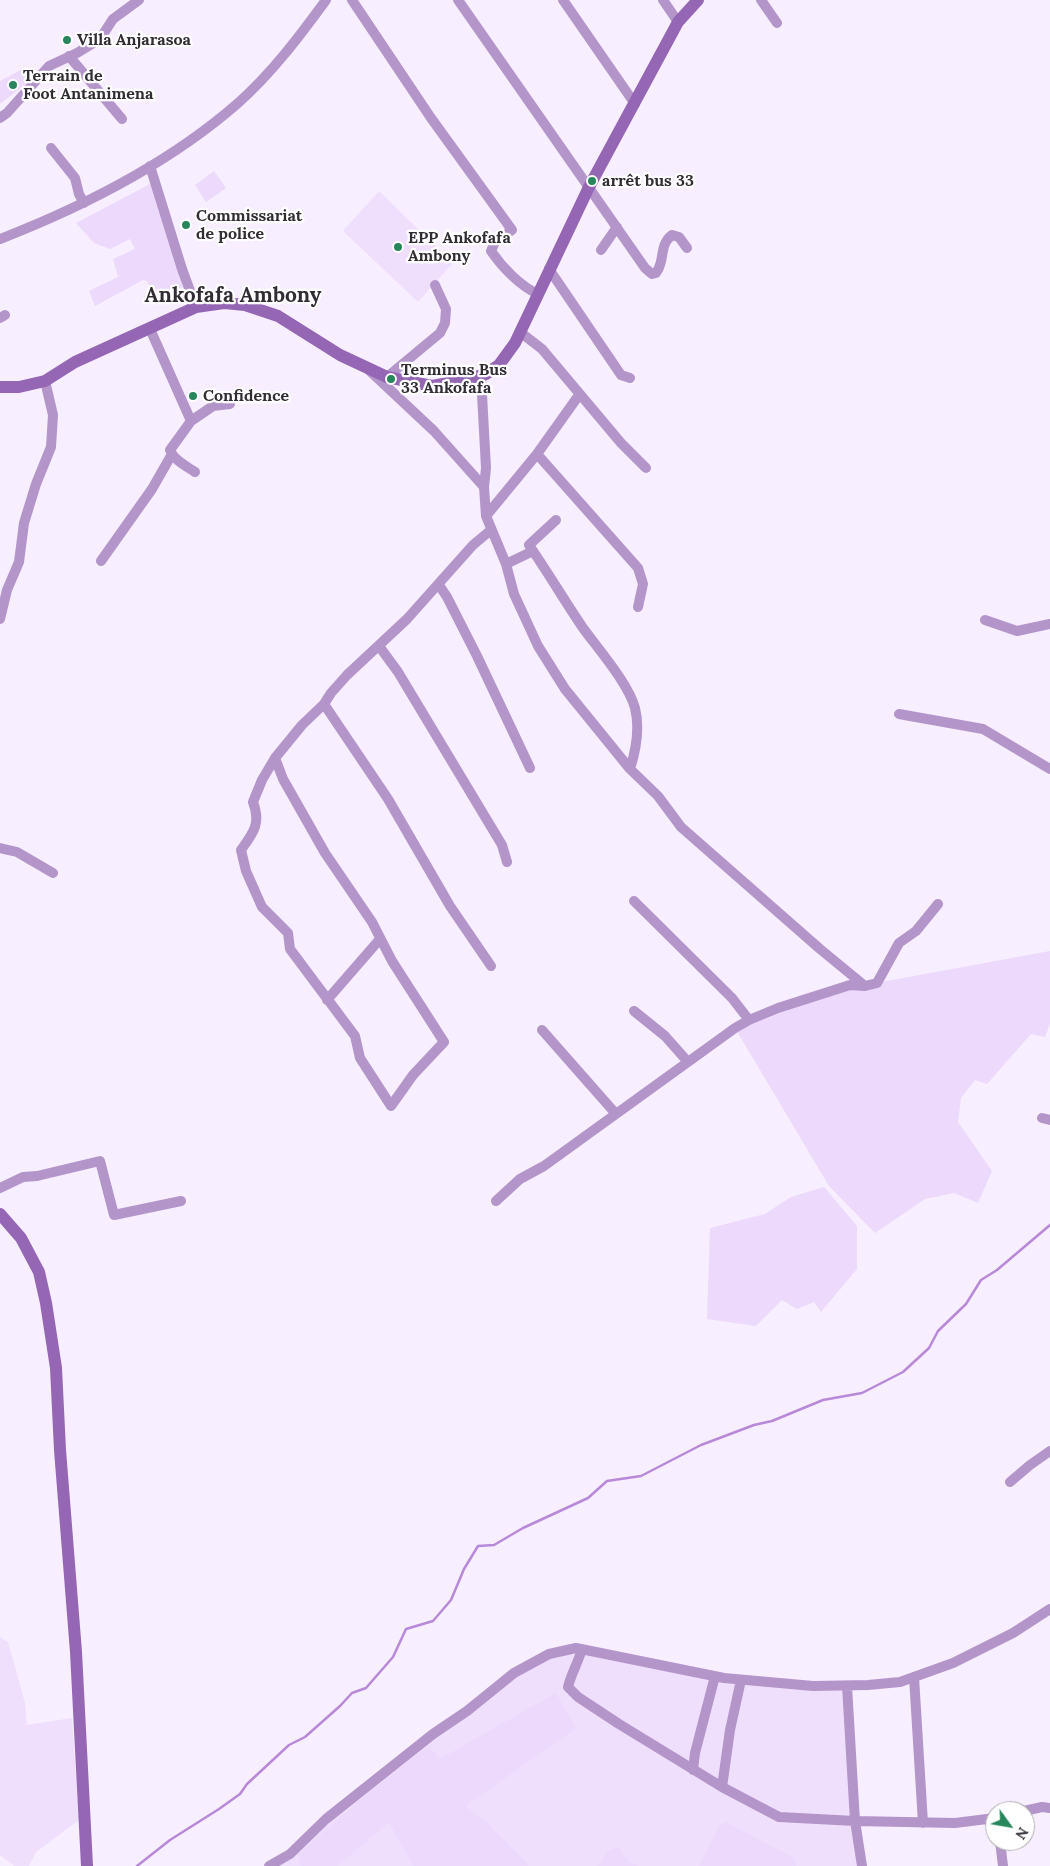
<!DOCTYPE html>
<html>
<head>
<meta charset="utf-8">
<style>
	body { margin:0 }
	#map { position:relative; width:1050px; height:1866px; overflow:hidden; background:#f7eeff; font-family:Lora,serif }
	canvas { display:block }
	.north { position:absolute; left:985px; top:1801px; width:50px; height:50px; box-sizing:border-box; background:#fff; border:1px solid #adabae; border-radius:50%; rotate:122deg; font-size:14px; font-weight:700; line-height:20px; text-align:center; color:#322d35 }
	.north::after { content:''; display:block; margin:auto; width:18px; height:22px; background:#28865d; clip-path:polygon(50% 0,100% 100%,50% 72%,0 100%) }
</style>
</head>
<body>
<div id="map">
<canvas width="1050" height="1866"></canvas>
<div class="north">N</div>
</div>
<script>
const g = document.querySelector('canvas').getContext('2d');
g.lineJoin = 'round';
function paint(path, color) {
  g.fillStyle = color;
  g.fill(path, 'evenodd');
}
function stroke(path, color, width, dash) {
  g.strokeStyle = color;
  g.lineWidth = width;
  g.lineCap = dash ? 'butt' : 'round';
  g.setLineDash(dash || []);
  g.stroke(path);
}
function drawText(font, color, halo, rows, align = 'center') {
  g.font = font + ' Lora,serif';
  g.lineWidth = 4.5;
  g.setLineDash([]);
  g.textBaseline = 'middle';
  g.strokeStyle = halo;
  g.fillStyle = color;
  for (const [text, x, y, turn = 0] of rows) {
    g.save();
    g.translate(x, y);
    g.rotate((+turn || 0) * Math.PI / 180);
    g.textAlign = isNaN(turn) ? turn : align;
    if (halo) g.strokeText(text, 0, 0);
    g.fillText(text, 0, 0);
    g.restore();
  }
}
const built = new Path2D(`
	M379 191 453 263 418 302 343 231Z
	M0 1637 8 1642 25 1703 27 1725 72 1718 79 1820 36 1852 29 1866H14L0 1855Z
	M576 1648 715 1676 847 1686 862 1866H269L514 1673Z`);
const green = new Path2D(`
	M24 68 27 83 0 104V81Z
	M214 171 226 188 206 202 195 185Z
	M152 183 183 287 154 297 147 281 143 280 95 306 89 291 118 277 113 259 135 249 130 239 110 249 94 243 76 223Z
	M1050 951V1024L1045 1037 1031 1034 987 1084 975 1080 961 1098 958 1122 992 1171 978 1203 954 1193 925 1199 875 1233 829 1186 735 1028 748 1021 865 985Z
	M824 1187 857 1226V1269L821 1312 814 1302 797 1309 782 1300 756 1326 707 1319 710 1228 765 1214 791 1197Z
	M556 1693 576 1728 465 1806 491 1826 529 1866H413L389 1822 337 1866H301L298 1854 360 1800 428 1746 440 1759Z
	M726 1822 794 1858 796 1866H699L720 1825Z
	M618 1847 628 1862 639 1866H598L608 1851Z`);
const stream = new Path2D(`
	M137 1866 170 1840 219 1809 240 1794 247 1784 289 1745 305 1737 340 1706 352 1693 366 1688 393 1657 406 1629 433 1621 451 1600 464 1569 478 1546 494 1545 523 1528 588 1498 607 1481 641 1476 701 1445 754 1425 772 1421 823 1400 862 1393 903 1372 929 1348 938 1331 966 1304 981 1280 997 1270 1050 1225`);
const street = new Path2D(`
	M352 0 431 118 512 230 495 242 491 251C502 267 520 286 538 294
	M458 0 645 268 652 274 656 273C666 260 658 246 672 235L679 237 687 248
	M563 0 635 104
	M663 0 678 22
	M761 0 777 23
	M69 56 122 119
	M0 118 7 113 49 66 77 53 100 39 113 19 139 0
	M51 148 75 178 79 194 84 203
	M150 166 182 269 196 307
	M0 239C85 206 168 164 237 104 271 74 299 37 326 0
	M601 250 617 227
	M549 269 621 375 630 378
	M0 318 5 315
	M150 329 191 421 170 450C174 460 186 466 195 472
	M520 332 542 349 621 443 646 468
	M370 371 434 431 484 487 486 516 506 564 514 594 538 646 565 689 630 769 658 796 681 827 820 949 865 986
	M481 376 486 468 484 487
	M387 377 440 333 445 323 446 309 435 285
	M191 421 213 406 230 404
	M537 454 638 568 643 584 638 607
	M486 516 537 454 579 395
	M533 551C550 576 566 603 583 628 599 650 628 683 635 708 640 728 636 750 630 769
	M101 561 152 489 172 454
	M506 564 533 551 529 545 556 520
	M439 585 447 597 477 656 530 768
	M0 619 7 590 19 562 24 523 36 484 51 447 53 415 45 381
	M985 620 1017 631 1050 624
	M379 646 398 672 502 845 507 862
	M324 704 388 799 450 906 491 966
	M899 714 983 729 1050 769
	M275 758 283 779 325 853 372 922 392 961 444 1042 413 1075 391 1106 360 1058 355 1036 290 949 288 933 262 907 246 871 241 850C254 832 261 823 253 802L262 780 275 758 302 725 324 704 331 693 347 675 407 619 473 545 491 530
	M0 848 17 852 53 873
	M634 901 732 998 749 1020
	M327 1000 380 939
	M634 1011 665 1036 688 1062
	M542 1030 616 1114
	M1042 1118 1050 1120
	M0 1188 23 1177 37 1176 100 1161 114 1215 181 1201
	M496 1201 520 1179 544 1166 735 1028 749 1020 778 1008 850 985 865 986 877 983 899 943 916 931 938 904
	M1010 1482 1030 1465 1050 1451
	M582 1649C578 1663 571 1674 568 1687L578 1697 619 1724 722 1787 730 1730 741 1680
	M914 1677 923 1823
	M693 1770 695 1753 715 1676
	M722 1787 779 1817 855 1821 847 1686
	M1024 1811 1042 1807 1050 1808
	M1000 1841 1003 1866
	M269 1866 290 1854 326 1819 433 1734 467 1711 514 1673 549 1654 576 1648 724 1678 813 1686 868 1685 900 1682 953 1663 1013 1633 1050 1609
	M862 1866 855 1821 955 1823 995 1818`);
const secondary = new Path2D(`
	M0 387H19L45 381 75 362 196 307 224 303 245 305 278 316 340 355 387 377 432 386 460 381 486 374 499 365 515 343 589 187 678 22 698 0
	M0 1214 21 1238 39 1272 46 1303 56 1368 60 1450 76 1652 87 1866`);
const markers = [
	[67,40,5,"#28865d"],
	[13,85,5,"#28865d"],
	[592,181,5,"#28865d"],
	[186,225,5,"#28865d"],
	[398,247,5,"#28865d"],
	[391,379,5,"#28865d"],
	[193,396,5,"#28865d"]
];
const poiNames = [
	["Villa Anjarasoa",77,40],
	["Terrain de",23,76],
	["Foot Antanimena",23,94],
	["arrêt bus 33",602,181],
	["Commissariat",196,216],
	["de police",196,234],
	["EPP Ankofafa",408,238],
	["Ambony",408,256],
	["Terminus Bus",401,370],
	["33 Ankofafa",401,388],
	["Confidence",203,396]
];
const districtNames = [
	["Ankofafa Ambony",233,296]
];
paint(built, '#efdffc');
paint(green, '#ecd9fb');
stroke(stream, '#b888d9', 2.5);
stroke(street, '#b495ca', 10);
stroke(secondary, '#9566b4', 12);
for (const [x, y, r, color] of markers) {
  const dot = new Path2D();
  dot.arc(x, y, r, 0, 2 * Math.PI);
  g.fillStyle = color;
  g.fill(dot);
  stroke(dot, '#fff', 2);
}
drawText('bold 16px', '#322d35', '#fff', poiNames, 'left');
drawText('bold 21px', '#322d35', '#fff', districtNames);
</script>
</body>
</html>
